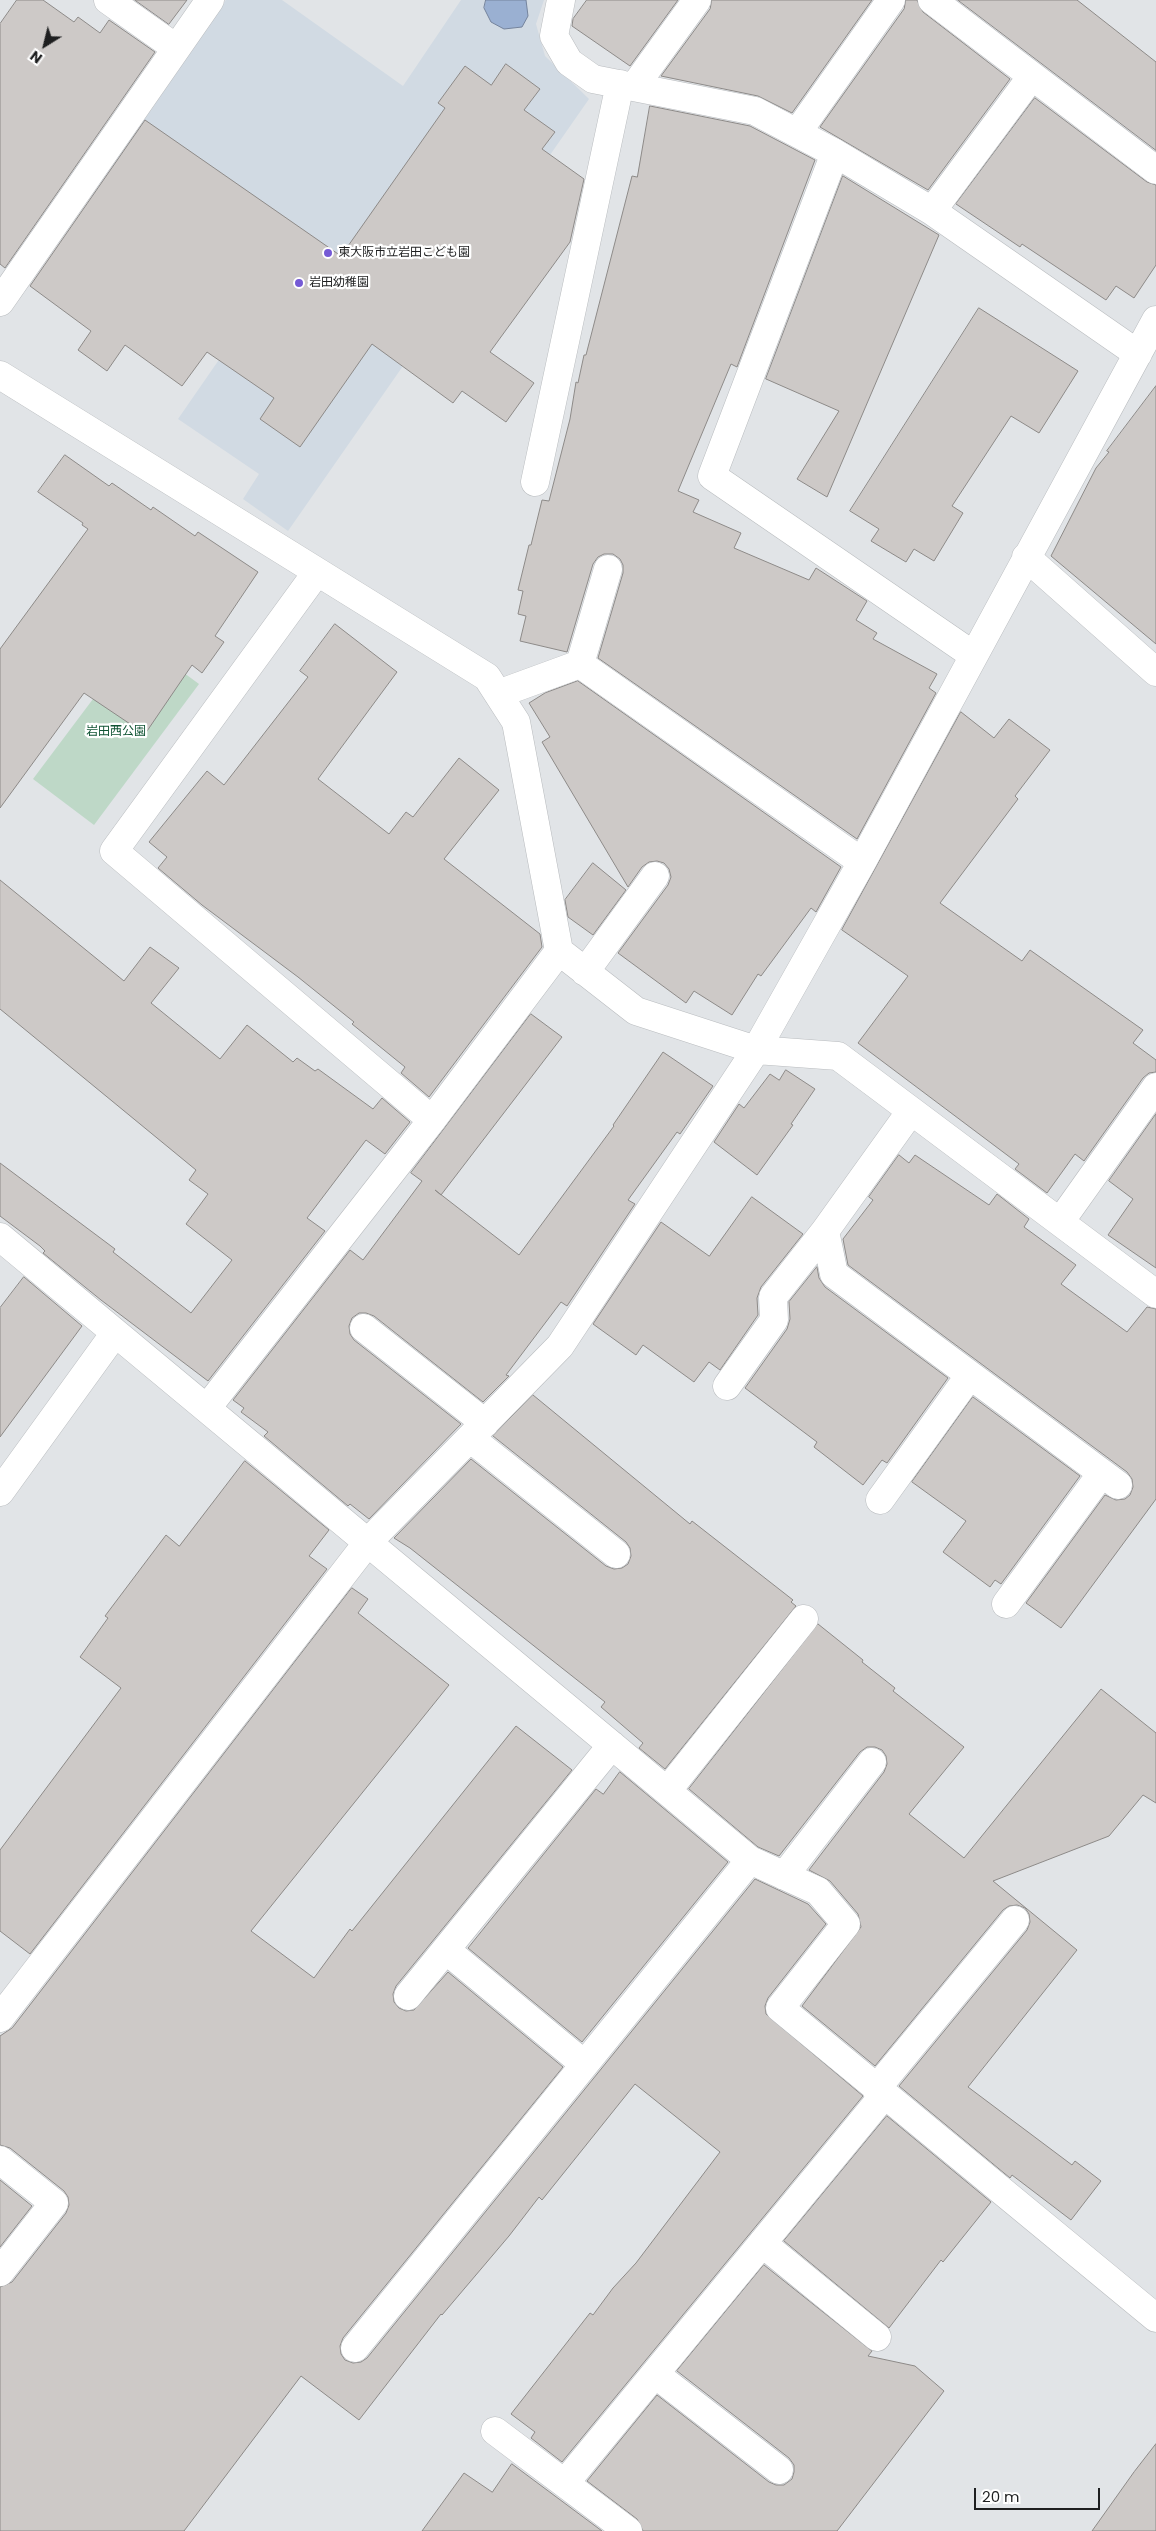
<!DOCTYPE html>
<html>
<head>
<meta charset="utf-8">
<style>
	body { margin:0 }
	#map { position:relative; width:1156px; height:2531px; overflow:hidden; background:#e1e4e7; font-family:Poppins,sans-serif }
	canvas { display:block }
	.north { position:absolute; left:20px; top:20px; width:50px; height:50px; -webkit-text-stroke:4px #fff; paint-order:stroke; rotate:216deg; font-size:14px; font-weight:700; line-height:20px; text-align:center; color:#1e1f20 }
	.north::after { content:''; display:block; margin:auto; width:18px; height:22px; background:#1e1f20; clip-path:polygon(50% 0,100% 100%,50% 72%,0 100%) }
	.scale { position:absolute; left:974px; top:2488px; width:126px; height:22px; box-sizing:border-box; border:2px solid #1e1f20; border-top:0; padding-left:6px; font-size:15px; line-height:18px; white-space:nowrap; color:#1e1f20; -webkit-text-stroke:4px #fff; paint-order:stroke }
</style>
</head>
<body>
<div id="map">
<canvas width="1156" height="2531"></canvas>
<div class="north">N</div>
<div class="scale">20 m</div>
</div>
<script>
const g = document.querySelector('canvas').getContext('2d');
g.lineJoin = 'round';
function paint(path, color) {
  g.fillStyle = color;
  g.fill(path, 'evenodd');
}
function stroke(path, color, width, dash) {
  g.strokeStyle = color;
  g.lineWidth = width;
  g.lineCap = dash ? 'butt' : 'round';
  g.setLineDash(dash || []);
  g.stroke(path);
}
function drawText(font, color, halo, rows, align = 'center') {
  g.font = font + ' Poppins,"Noto Sans JP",sans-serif';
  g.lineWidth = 4.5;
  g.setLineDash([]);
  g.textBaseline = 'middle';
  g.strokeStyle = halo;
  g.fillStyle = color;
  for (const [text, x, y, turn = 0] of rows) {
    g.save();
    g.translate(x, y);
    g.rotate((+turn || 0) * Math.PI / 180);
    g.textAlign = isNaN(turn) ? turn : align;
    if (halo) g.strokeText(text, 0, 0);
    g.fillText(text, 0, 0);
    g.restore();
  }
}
const built = new Path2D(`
	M226 0H282L403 86 461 0H544L536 24 545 56 589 99 288 531 243 499 259 474 178 419 254 309 92 196Z`);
const green = new Path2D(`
	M138 639 199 684 94 825 33 779Z`);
const water = new Path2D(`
	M486 0H526L528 16 522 27 504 29 491 22 484 8Z`);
const building = new Path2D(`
	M17 0H43L74 22 78 17 100 33 109 20 155 52 5 268 0 264V24Z
	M135 0H187L169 24Z
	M587 0H678L630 66 572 26 573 19Z
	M712 0H872L792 113 758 96 661 76 710 9Z
	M906 0H917L923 12 1010 79 928 190 820 127 904 9Z
	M958 0H1077L1156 62V150Z
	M506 64 540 89 524 110 555 132 542 149 584 179 570 242 490 352 534 383 506 422 462 391 453 403 372 344 300 447 260 419 274 398 207 352 182 386 125 345 107 371 78 350 91 331 30 286 145 120 341 256 445 108 438 103 465 66 491 85Z
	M1035 98 1147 182 1156 185V265L1134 298 1116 286 1106 300 1022 244 1020 247 956 204Z
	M650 106 750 126 815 160 737 367 731 364 678 491 699 500 693 512 741 533 734 548 809 580 816 568 867 601 856 620 877 633 873 639 937 674 929 688 936 693 857 839 598 658 623 573V565L620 559 613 554H604L598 557 593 564 567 652 520 641 526 616 518 614 523 591 518 590 529 545H531L542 500 549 501 570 419 576 382 578 383 584 355H586L632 176 637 177Z
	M843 176 939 235 827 497 797 479 839 411 766 379Z
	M979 308 1078 371 1039 433 1011 416 952 506 963 513 934 561 914 549 906 562 871 541 879 529 850 511Z
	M1156 386V644L1051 556 1096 468 1109 452 1107 451Z
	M65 455 109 486 112 483 151 510 153 507 195 536 198 532 258 572 215 636 224 642 202 673 192 665 145 734 84 693 0 808V649L88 529 82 525 83 523 38 492Z
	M335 624 397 672 318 779 389 834 406 812 413 817 459 758 499 790 444 859 540 934 542 947 429 1097 401 1073 405 1067 352 1024 354 1022 298 977 202 905 158 868 167 857 149 842 207 771 224 785 308 677 300 671Z
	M578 681 841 867 816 912 811 908 761 976 758 974 732 1015 694 991 686 1003 618 953 668 885 671 877 669 869 664 863 657 861 649 862 642 867 628 887 542 742 550 737 529 703 545 693Z
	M961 712 994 738 1009 719 1050 750 1015 796 1018 799 940 903 1022 961 1030 950 1143 1030 1133 1043 1156 1060V1072L1149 1073 1143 1078 1084 1161 1075 1154 1047 1193 1015 1169 1019 1164 858 1043 908 976 842 930Z
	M593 863 626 890 593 935 568 917 565 900Z
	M0 880 124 981 150 947 179 968 151 1003 220 1059 247 1025 293 1062 297 1058 315 1071 318 1069 373 1109 382 1098 410 1122 385 1154 366 1140 307 1218 325 1231 208 1381 101 1300 43 1253 45 1251 40 1246 0 1216V1163L115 1249 113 1252 191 1313 232 1260 186 1224 208 1194 189 1180 196 1170 0 1009Z
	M531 1014 562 1037 441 1195 435 1190 519 1255 614 1126 613 1125 663 1052 713 1086 680 1134 677 1132 628 1200 635 1204 567 1306 561 1302 506 1375 509 1376 483 1402 374 1316 366 1313H359L352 1318 349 1326 350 1334 354 1340 461 1424 369 1519 350 1504 348 1506 264 1436 268 1432 241 1412 244 1408 233 1400 350 1250 363 1260 422 1181 411 1173Z
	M786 1070 815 1089 791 1124 793 1125 757 1175 714 1142 739 1104 744 1108 770 1074 779 1080Z
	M1156 1114V1268L1108 1235 1133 1199 1109 1181Z
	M899 1155 909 1163 915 1155 989 1205 997 1194 1029 1219 1024 1227 1076 1265 1061 1284 1127 1332 1147 1307 1156 1309V1499L1061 1628 1026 1603 1105 1495 1116 1500 1125 1499 1130 1495 1133 1487 1132 1479 1127 1472 848 1265 843 1239 873 1200 869 1197Z
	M752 1197 803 1234 761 1287 757 1298 758 1315 720 1370 709 1362 694 1382 643 1345 636 1355 593 1324 661 1222 709 1256Z
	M817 1267 819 1278 825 1287 948 1378 887 1463 882 1460 863 1485 814 1447 817 1442 745 1388 787 1329 790 1319 789 1302Z
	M24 1277 82 1326 0 1437V1308Z
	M533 1395 690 1524 692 1521 793 1600 791 1602 796 1606 665 1769 639 1748 643 1743 601 1707 605 1702 410 1548 394 1538 471 1459 606 1566 614 1569 622 1568 628 1564 631 1556 630 1548 626 1542 493 1436Z
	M973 1397 1080 1476 1001 1584 995 1580 990 1587 943 1552 966 1521 912 1482Z
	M245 1461 329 1530 309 1556 327 1569 30 1954 0 1931V1850L121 1688 80 1657 108 1618 105 1616 166 1535 179 1546Z
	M352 1588 368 1599 358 1613 449 1685 251 1931 314 1978 350 1929 352 1931 516 1726 572 1770 396 1986 393 1994 394 2002 399 2008 406 2011 414 2010 448 1972 563 2067 343 2338 340 2346 341 2354 345 2360 353 2363 361 2362 367 2358 755 1879 808 1904 826 1924 768 1998 765 2006 766 2014 863 2096 562 2462 531 2438 535 2432 511 2414 590 2313 593 2315 613 2288 636 2263 720 2152 635 2084 542 2200 539 2197 509 2236 442 2315 441 2314 359 2420 301 2376 184 2531H0V2287L12 2282 66 2213 69 2205 68 2197 64 2191 10 2148 0 2145V2036L12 2028Z
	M818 1624 863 1660 862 1662 895 1688 893 1691 964 1747 909 1814 964 1858 1101 1689 1156 1733V1803L1143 1795 1109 1836 993 1881 1077 1950 968 2087 1072 2165 1075 2161 1101 2181 1071 2220 1012 2175 1010 2178 899 2086 1027 1930 1030 1922 1029 1914 1025 1908 1017 1905 1009 1906 1003 1910 875 2066 802 2006 861 1927 858 1914 830 1881 809 1870 884 1772 887 1764 886 1756 882 1750 875 1747H867L860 1752 779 1856 758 1847 689 1789Z
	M620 1772 728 1862 582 2042 468 1948 596 1789 603 1794Z
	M887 2116 991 2202 943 2262 941 2260 889 2328 784 2241Z
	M0 2180 32 2206 0 2247Z
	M764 2265 872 2351 868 2356 915 2366 944 2391 837 2531H643L637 2519 587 2481 657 2395 769 2482 776 2485H784L792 2479 794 2472V2465L789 2458 677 2371Z
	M1156 2444V2531H1092L1134 2472Z
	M512 2464 602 2531H422L464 2473 492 2492Z`);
const minor = new Path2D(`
	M108 0 176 48
	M561 0 554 36 569 62 593 79 755 111 835 153 932 211 1138 354
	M932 0 1156 170
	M634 87 697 0
	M797 133 891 0
	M835 153 712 476 973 655
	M932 211 1032 76
	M0 302 210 0
	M0 375 487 677 516 722 559 951 636 1011 756 1050 838 1056 1156 1294
	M535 482 620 84
	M1026 557 1156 672
	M317 572 114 851 432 1120
	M580 664 608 569
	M498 694 580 664 862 862
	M585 972 655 876
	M911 1111 825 1231 834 1274 1118 1485
	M1060 1222 1156 1087
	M0 1237 750 1860 818 1891 846 1924 780 2008 1156 2318
	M364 1328 485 1423
	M727 1386 774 1320 773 1297 825 1231
	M207 1408 432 1120 559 951
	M470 1438 616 1554
	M0 1492 115 1333
	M880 1500 970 1375
	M1006 1604 1102 1473
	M667 1791 804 1619
	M784 1876 872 1762
	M446 1950 584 2064
	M408 1996 612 1745
	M0 2018 368 1542 560 1346 756 1050 862 862 1156 320
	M876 2089 1015 1920
	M0 2160 54 2203 0 2272
	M762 2243 877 2337
	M355 2348 750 1860
	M655 2374 779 2470
	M495 2431 628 2531
	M565 2483 884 2095`);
const markers = [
	[328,253,5,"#755ad5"],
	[299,283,5,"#755ad5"]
];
const poiNames = [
	["東大阪市立岩田こども園",338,253],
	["岩田幼稚園",309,283]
];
const parkNames = [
	["岩田西公園",116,732]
];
paint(built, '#d1dae3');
paint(green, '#bed8c7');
paint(water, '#9ab0d2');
stroke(water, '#75849d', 1);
paint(building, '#cdc9c7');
stroke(building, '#8d8a88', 1);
stroke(minor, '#b9bcbf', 29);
stroke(minor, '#fff', 28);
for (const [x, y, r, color] of markers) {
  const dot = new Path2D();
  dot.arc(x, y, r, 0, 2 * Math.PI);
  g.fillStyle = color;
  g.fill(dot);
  stroke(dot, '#fff', 2);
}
drawText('12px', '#1e1f20', '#fff', poiNames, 'left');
drawText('12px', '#105434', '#fff', parkNames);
</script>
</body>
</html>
